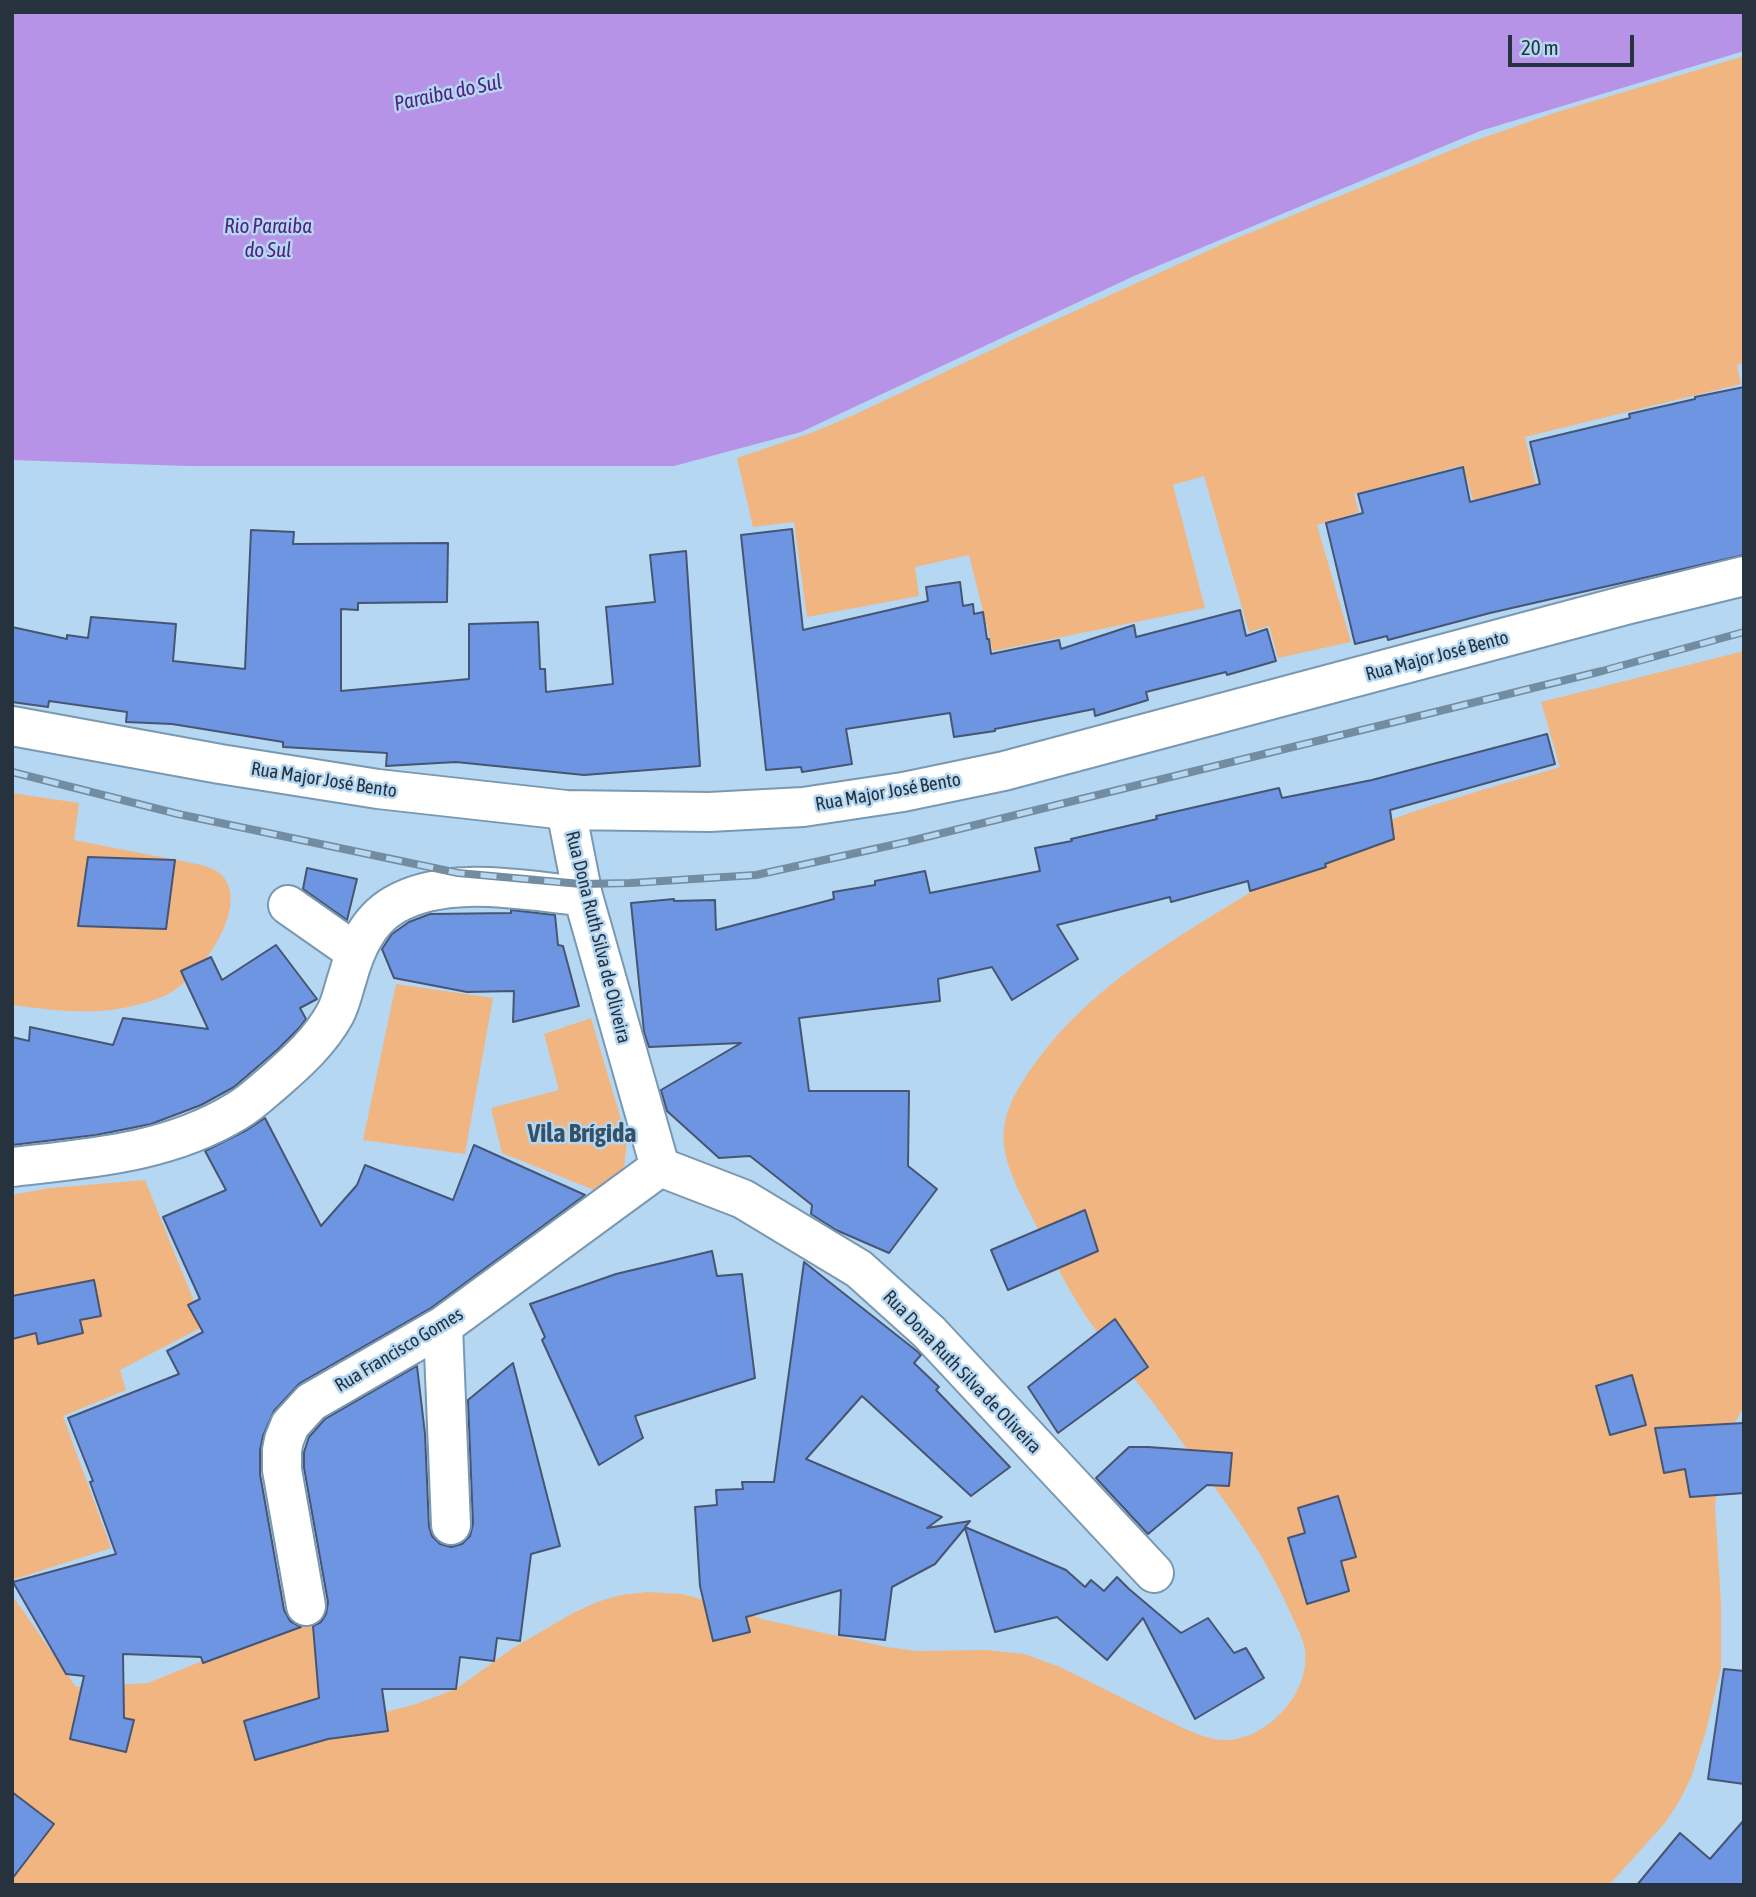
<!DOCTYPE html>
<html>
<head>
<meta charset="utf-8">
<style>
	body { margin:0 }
	#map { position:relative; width:1756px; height:1897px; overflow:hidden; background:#b6d7f2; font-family:"Asap Condensed",sans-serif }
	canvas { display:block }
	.frame { position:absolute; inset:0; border:14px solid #26333e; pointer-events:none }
	.scale { position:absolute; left:1508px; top:35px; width:126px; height:32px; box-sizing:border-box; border:4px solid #26333e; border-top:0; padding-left:9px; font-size:21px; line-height:24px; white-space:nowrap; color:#26333e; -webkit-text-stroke:5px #b6d7f2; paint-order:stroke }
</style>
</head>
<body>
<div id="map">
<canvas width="1756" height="1897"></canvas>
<div class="frame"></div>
<div class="scale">20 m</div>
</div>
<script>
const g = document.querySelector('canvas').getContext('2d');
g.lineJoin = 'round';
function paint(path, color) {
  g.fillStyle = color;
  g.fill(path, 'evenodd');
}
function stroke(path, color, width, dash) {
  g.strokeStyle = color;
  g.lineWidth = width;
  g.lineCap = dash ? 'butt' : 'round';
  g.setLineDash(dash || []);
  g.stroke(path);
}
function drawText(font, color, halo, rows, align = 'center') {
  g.font = font + ' "Asap Condensed",sans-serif';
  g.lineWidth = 5;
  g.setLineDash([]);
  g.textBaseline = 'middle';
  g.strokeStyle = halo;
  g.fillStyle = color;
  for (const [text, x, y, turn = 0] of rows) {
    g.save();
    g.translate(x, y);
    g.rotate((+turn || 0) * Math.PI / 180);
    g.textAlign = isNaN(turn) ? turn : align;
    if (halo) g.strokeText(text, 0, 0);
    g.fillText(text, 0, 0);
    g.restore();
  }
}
const green = new Path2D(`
	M1744 56V363L1737 365 1741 384 1525 437 1536 485 1473 500 1463 465 1354 494 1359 512 1317 525 1351 642 1278 658 1269 626 1249 632 1204 476 1173 485 1205 608 993 651 969 555 915 567 919 596 807 617 794 522 753 527 737 458 811 433 856 414 1044 325 1225 243 1471 142 1557 112Z
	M1744 651V1406L1730 1432 1721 1454 1715 1506 1721 1604V1668L1706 1731 1692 1775 1680 1800 1665 1823 1609 1885H12V1595L76 1687 148 1683 315 1615 356 1720 416 1704 456 1689 513 1648 573 1613 597 1602 621 1595 648 1592 682 1594 723 1605 762 1619 886 1647 918 1651 986 1650 1024 1654 1060 1667 1173 1723C1190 1731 1209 1741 1229 1740 1271 1737 1314 1688 1304 1645 1299 1629 1290 1613 1283 1597 1264 1556 1239 1521 1212 1484 1187 1449 1163 1415 1137 1382 1123 1364 1108 1348 1095 1329 1070 1296 1052 1256 1033 1219 1017 1186 995 1152 1007 1114 1013 1095 1024 1078 1036 1062 1088 990 1163 946 1238 900 1275 877 1313 851 1354 834 1421 806 1491 788 1560 767L1541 702Z
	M12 793 79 803 74 840 202 865C211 868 220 871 225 879 248 914 194 985 162 997 108 1018 67 1012 12 1005Z
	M396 984 493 998 465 1154 363 1140Z
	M591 1018 627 1140 624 1169 617 1184 609 1196 502 1153 491 1108 559 1090 544 1034Z
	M145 1180 204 1326 120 1370 126 1390 63 1416 111 1548 12 1580V1195L50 1188Z`);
const water = new Path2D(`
	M12 12H1744V51L1480 131 1134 276 801 432 674 466H187L12 460Z`);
const building = new Path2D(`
	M1744 387V555L1490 613 1388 640 1387 636 1355 644 1326 523 1363 513 1358 494 1463 467 1470 502 1540 484 1530 442 1630 418 1629 414 1695 399V397Z
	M792 529 803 630 928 601 926 587 960 582 963 606 973 604 974 614 983 612 987 639H989L991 654 1059 640 1061 649 1134 625 1136 637 1240 610 1246 636 1267 629 1276 661 1227 675 1226 672 1146 692 1148 700 1095 716 1094 709 995 729V731L954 737 950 713 846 729 852 764 802 772 801 767 766 770 741 535Z
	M251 530 294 532 293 544 448 543 447 602 358 603V610L341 609V691L469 679V624L538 622 540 669H545L546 692 613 684 606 607 655 602 650 555 686 551 700 766 584 775 456 762 386 766 387 753 283 747V742L172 724 126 722 127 712 49 701 48 707 12 702V627L67 639V635L88 638 91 617 176 624 173 661 245 669Z
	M1547 734 1555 764 1390 810 1394 839 1325 864 1326 867 1250 891 1248 881 1171 902 1170 897 1057 925 1078 959 1012 1000 992 967 938 979 940 1001 799 1018 809 1091H909L908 1166 937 1189 889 1253 836 1230 811 1214 812 1205 750 1156 719 1158 667 1111 661 1090 741 1043 649 1047 644 1032 631 903 674 899V901L715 900 716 930 834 899 833 892 875 885V881L925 871 930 893 1040 871 1035 848 1072 841 1071 839 1157 819 1156 816 1279 788 1282 798 1372 780Z
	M88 857 175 860 166 929 78 926Z
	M307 868 357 879 347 920 303 889Z
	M511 910 555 915 558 945 563 946 579 1006 513 1022 514 991 467 992 394 978 382 949 392 934 409 922 430 914 511 913Z
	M276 945 317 999 300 1008 306 1019 299 1028 277 1050 234 1087 201 1105 151 1124 96 1135 12 1145V1037L29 1041 30 1027 113 1045 123 1018 208 1029 181 971 211 957 222 980Z
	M265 1118 321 1226 357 1185 365 1165 453 1200 474 1145 585 1195 431 1308 300 1383 274 1411 263 1436 260 1450V1474L284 1610 290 1621 301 1627 203 1663 201 1657 123 1654 124 1718 134 1720 126 1752 70 1739 84 1676 66 1674 13 1582 116 1554 90 1482 93 1481 68 1418 179 1374 167 1351 203 1332 188 1305 200 1299 163 1217 226 1190 205 1151 247 1130Z
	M1085 1210 1098 1251 1008 1290 991 1250Z
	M712 1251 717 1276 742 1274 755 1378 635 1416 643 1438 599 1465 542 1340 545 1337 530 1304 616 1274Z
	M804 1262 918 1352 921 1355 914 1363 939 1387 936 1390 1010 1467 971 1496 862 1396 806 1459 942 1517 927 1528 970 1521 965 1527 1066 1570 1085 1587 1091 1580 1104 1591 1117 1577 1129 1589 1181 1633 1208 1618 1234 1653 1246 1648 1264 1678 1195 1719 1143 1618 1107 1660 1057 1617 995 1632 965 1528 935 1564 892 1587 885 1640 839 1635 841 1590 746 1617 750 1632 713 1641 700 1586 695 1507 717 1505 716 1490 743 1489 742 1482H774Z
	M94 1280 101 1316 80 1320 83 1333 38 1344 36 1333 12 1339V1296Z
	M1115 1319 1148 1367 1058 1433 1028 1387Z
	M513 1363 560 1546 531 1554 520 1641 497 1638 494 1661 460 1657 456 1689H382L388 1731 328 1739 255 1760 244 1721 319 1698 313 1626 321 1622 326 1614 328 1602 304 1468V1452L309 1437 325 1419 417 1366 425 1434 429 1527 432 1536 440 1544 451 1547 462 1544 470 1536 473 1524 468 1400Z
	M1632 1375 1646 1425 1610 1435 1596 1386Z
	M1744 1423V1493L1690 1497 1685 1469 1664 1473 1655 1428Z
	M1129 1447H1148L1232 1453 1229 1486 1207 1485 1148 1534 1096 1478Z
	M1338 1496 1356 1557 1341 1561 1349 1591 1307 1604 1288 1538 1305 1533 1298 1508Z
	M1724 1669 1744 1671V1784L1708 1779Z
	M12 1792 54 1824 12 1879Z
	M1744 1820V1885H1637L1680 1833 1710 1859Z`);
const minor = new Path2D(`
	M12 726 220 764 378 789 566 810 709 812 803 807 903 792 1004 771 1626 605 1744 576
	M566 810 583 896 660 1167 743 1199 859 1269 929 1332 1154 1573
	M288 905 355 952
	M12 1167C91 1158 168 1153 237 1111 251 1103 263 1091 275 1081 298 1061 320 1041 335 1014 341 1003 343 991 347 979 355 950 367 921 394 905 447 874 525 891 583 896
	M443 1326 451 1525
	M306 1606 282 1470V1450L284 1440 290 1425 311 1402 443 1326 660 1167`);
const rail = new Path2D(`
	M12 772 178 814 458 873 581 884 631 883 756 875 906 842 1602 671 1744 632`);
const streetNames = [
	["Rua Major José Bento",1437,656,-15],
	["Rua Major José Bento",324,780,9],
	["Rua Major José Bento",888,792,-10],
	["Rua Dona Ruth Silva de Oliveira",598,937,76],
	["Rua Francisco Gomes",399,1350,-31],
	["Rua Dona Ruth Silva de Oliveira",962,1372,46]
];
const waterNames = [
	["Paraiba do Sul",448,93,-12],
	["Rio Paraiba",268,226],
	["do Sul",268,250]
];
const districtNames = [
	["Vila Brígida",582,1134]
];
paint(green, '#f0b580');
paint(water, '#b693e6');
paint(building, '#6e95e2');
stroke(building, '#465572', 2);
stroke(minor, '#7998b1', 42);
stroke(minor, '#fff', 38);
stroke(rail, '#748c9f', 8);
stroke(rail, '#b6d7f2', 5, [16]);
drawText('19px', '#26333e', '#b6d7f2', streetNames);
drawText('italic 21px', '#512181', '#b6d7f2', waterNames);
drawText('bold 26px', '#345168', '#b6d7f2', districtNames);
</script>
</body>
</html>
